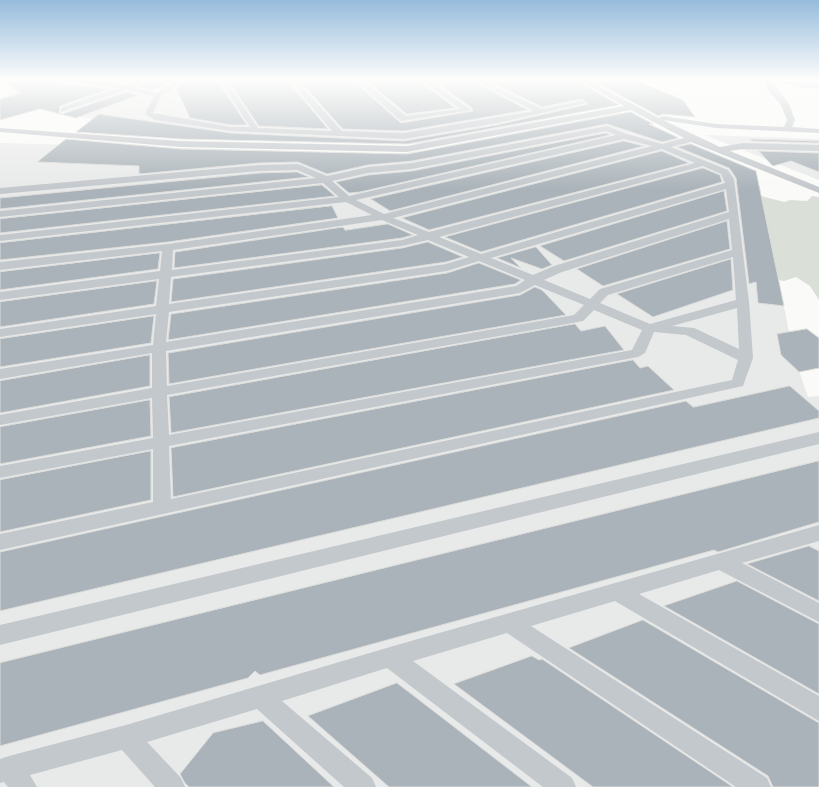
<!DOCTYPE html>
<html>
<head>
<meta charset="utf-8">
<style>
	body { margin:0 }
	canvas { display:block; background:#fafaf8 }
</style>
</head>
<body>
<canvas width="819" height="787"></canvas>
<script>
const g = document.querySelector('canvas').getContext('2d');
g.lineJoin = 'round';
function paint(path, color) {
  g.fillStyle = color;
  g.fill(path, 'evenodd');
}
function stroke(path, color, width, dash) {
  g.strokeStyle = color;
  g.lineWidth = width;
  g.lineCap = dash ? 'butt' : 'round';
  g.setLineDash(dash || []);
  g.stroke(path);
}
const built = new Path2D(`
	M18 80H541L606 107 426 144 232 138 99 116 92 119 53 110 63 106 28 95 17 98 8 94 10 88Z
	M617 113 756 171 794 356 808 397 819 396V787H0V143L397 154 428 150Z
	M705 135 819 139V180Z`);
const green = new Path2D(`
	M757 195 784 202 790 200 807 201 812 196 819 197V300L810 286 796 277 784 281 766 278Z`);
const building = new Path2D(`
	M2 80H32L109 89 60 106 59 112 62 114 126 92 139 95 76 118 40 109 0 120V99L21 93Z
	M152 80H172V81L152 90 139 87Z
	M186 80H217L247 125H231L190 118 176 88Z
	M228 80H287L328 129 259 126Z
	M299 80H353L401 123 473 111 472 108 433 80H471L528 110 404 131 343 129Z
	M366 80H419L455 108 407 114Z
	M487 80H576L619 105 407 144 181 139 76 132 99 114 231 133 404 141 497 125 588 104 582 99 542 107Z
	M592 80H634L683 100 695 117 663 114 659 116Z
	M631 112 653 124H649L679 138 662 142 607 124 412 161 368 165 327 174 298 162 259 163 139 174V166L37 162 66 139 181 149 407 154Z
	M606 133 610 135 360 192 349 193 336 182 368 175 412 171Z
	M750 139 819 141V143L752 141Z
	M624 141 644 146 390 211 371 199Z
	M691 144 756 171 784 306 758 303 756 282 749 284 736 178 729 168 677 147Z
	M662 151 689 163 429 230 402 218Z
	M759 151 819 153V172L791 161 773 166Z
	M703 168 720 175 722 182 481 252 445 237Z
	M297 172 309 177 0 209V198L259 173Z
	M322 185 335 196 0 233V219Z
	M724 191 727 211 564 261 540 246Z
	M332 206 338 218 168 242 0 260V243Z
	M727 221 730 249 603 286 577 269Z
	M388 224 413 235 402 238 174 268 175 252 343 227 345 230Z
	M428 242 463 257 446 262 171 302 173 279 402 248Z
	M536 247 552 265 542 269 511 258 521 268 497 258Z
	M160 253 158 269 0 290V272Z
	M731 259 733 290 653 317 617 294Z
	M479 263 521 280 515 284 168 340 171 314 447 273Z
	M157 281 154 304 0 327V302Z
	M535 287 542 290 566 315 169 384 168 353 520 295Z
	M154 316 151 343 0 367V339Z
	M575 324 581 331 605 326 624 350 171 433 169 397Z
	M807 329 819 338V368L799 372 781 355 777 334Z
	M150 355V386L0 413V381Z
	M633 360 640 368 648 366 674 390 173 497 171 448Z
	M790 386 819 411V418L0 611V552L686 401 693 407Z
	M150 400 151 436 0 464V427Z
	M151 451V500L0 532V480Z
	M819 461V522L718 552 714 550 260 675 255 671 248 678 0 746V663Z
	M809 546 819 551V601L747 564Z
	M737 581 819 624V694L664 606Z
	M643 620 819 723V787H773L768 776 569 648Z
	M532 656 539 660 542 659 733 787H593L454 684Z
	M397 683 418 699 532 787H389L308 716Z
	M263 721 334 787H189L185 783 180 774 213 733Z`);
const service = new Path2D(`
	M53 80 102 81 125 86 140 80H150L133 87 157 93 176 80H184L161 96 153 113 231 127H250L219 80H226L258 128 332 131 289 80H296L342 131 404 133 534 111 473 80H482L542 109 582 101 586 103 497 123 404 139 231 131 155 120 145 114 154 96 126 90 61 112V108L117 88Z
	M355 80H363L406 116 460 109 421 80H429L471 110 401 121Z
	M578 80H587L659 118 663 116 716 124 784 127 787 120 781 105 766 88 764 80H771L789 104 795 120 792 127 819 129V133L716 128 663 120 720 147 743 143 819 145V151L743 149 730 151 819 187V193L691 142 671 147 728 170 734 179 749 302 753 358 743 386 0 550V534L153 502V449L0 478V466L153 438 152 398 0 425V415L152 388V353L0 379V369L153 345 156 314 0 337V329L156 306 159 279 0 300V292L160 271 162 251 0 270V262L168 244 372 215 346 202 0 241V235L339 197 323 183 0 217V211L316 178 297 170 259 171 0 194V188L259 165 298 164 327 176 368 167 412 163 607 126 627 134 662 144 684 138 631 110 407 152 181 147 0 132V128L181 141 407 146 624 106ZM606 131 616 135 349 196 332 181 368 173 412 169ZM624 139 652 146 384 214 356 200ZM662 149 695 163 429 232 393 218ZM703 166 721 174 725 183 481 254 439 237ZM726 189 729 212 554 266 533 275 491 258ZM729 219 732 250 600 289 590 299 544 280 562 272ZM382 220 418 235 402 240 172 270 173 250ZM428 240 469 257 446 264 169 304 171 277 402 246ZM733 257 736 300 650 324 600 303 608 295ZM479 261 525 280 516 286 166 342 169 312 447 271ZM535 285 584 305 574 315 167 386 166 351 520 293ZM737 308 739 349 694 328 672 326ZM594 310 642 330 632 350 169 435 167 395 578 322 583 321ZM654 332 686 335 738 360 732 380 171 499 169 446 638 357 645 353Z
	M773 80 819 84V88H802Z
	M819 432V444L0 645V625Z
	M819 525V541L742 563 819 603V622L719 570 639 594 819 696V721L615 601 531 626 767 778 771 787H736L507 633 413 661 572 778 576 787H543L387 668 282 701 372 778 376 787H344L257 709 147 742 181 778 185 787H155L122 750 30 775 37 787H8L4 782 0 783V759L9 756 126 725 390 647Z`);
paint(built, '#e8e9e9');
paint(green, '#dadfd7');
paint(building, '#aab3b9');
stroke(building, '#dcdcda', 1);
paint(service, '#c3c8cc');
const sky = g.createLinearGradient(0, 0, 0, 190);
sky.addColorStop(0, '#96bcdc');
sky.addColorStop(0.42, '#fdfdfc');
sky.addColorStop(1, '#fdfdfc00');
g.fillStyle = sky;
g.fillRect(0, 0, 819, 190);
</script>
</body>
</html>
